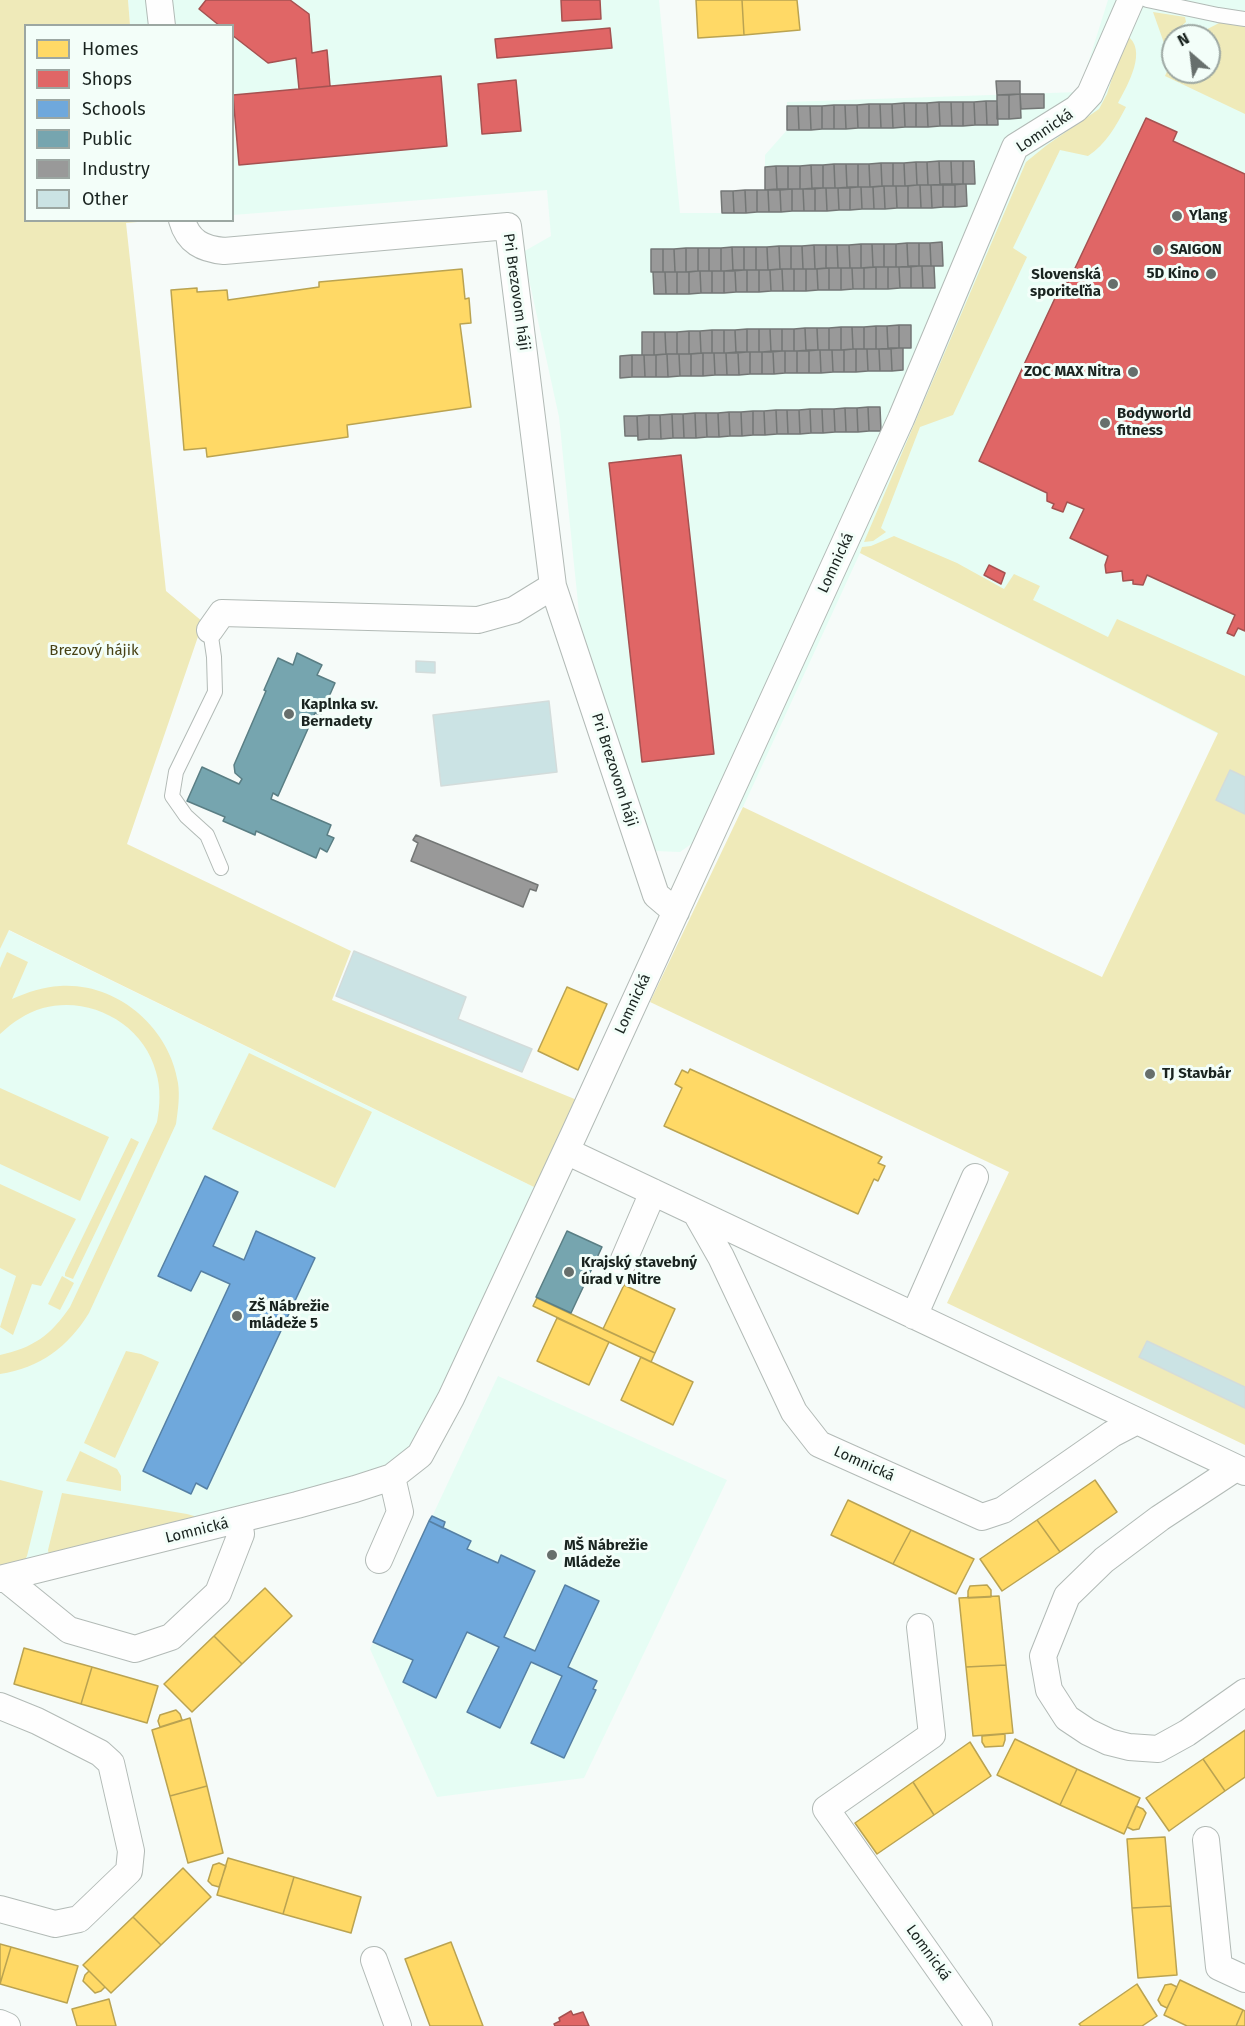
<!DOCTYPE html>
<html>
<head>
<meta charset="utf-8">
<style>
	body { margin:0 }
	#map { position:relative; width:1245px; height:2026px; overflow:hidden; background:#f6fbf9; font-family:"Fira Sans",sans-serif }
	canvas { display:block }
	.legend { position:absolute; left:24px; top:24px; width:210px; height:198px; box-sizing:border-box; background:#f3fef9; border:2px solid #9ca7a2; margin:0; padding:8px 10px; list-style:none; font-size:18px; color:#1a2420 }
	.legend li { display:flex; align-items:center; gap:12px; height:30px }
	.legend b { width:30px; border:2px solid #9ca7a2 }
	.north { position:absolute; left:1161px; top:24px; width:60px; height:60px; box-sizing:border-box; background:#f3fef9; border:2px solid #9ca7a2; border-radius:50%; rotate:332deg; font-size:16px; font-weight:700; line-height:24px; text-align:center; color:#1a2420 }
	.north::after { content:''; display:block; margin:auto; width:21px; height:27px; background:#676f6c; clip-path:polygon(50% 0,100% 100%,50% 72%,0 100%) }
</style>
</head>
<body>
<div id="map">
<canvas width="1245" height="2026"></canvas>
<ul class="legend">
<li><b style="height:16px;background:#ffd966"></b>Homes</li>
<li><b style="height:16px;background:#e06666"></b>Shops</li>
<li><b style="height:16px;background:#6fa8dc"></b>Schools</li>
<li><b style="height:16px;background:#76a5af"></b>Public</li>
<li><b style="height:16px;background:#999"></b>Industry</li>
<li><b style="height:16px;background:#cbe3e4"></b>Other</li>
</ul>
<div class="north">N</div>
</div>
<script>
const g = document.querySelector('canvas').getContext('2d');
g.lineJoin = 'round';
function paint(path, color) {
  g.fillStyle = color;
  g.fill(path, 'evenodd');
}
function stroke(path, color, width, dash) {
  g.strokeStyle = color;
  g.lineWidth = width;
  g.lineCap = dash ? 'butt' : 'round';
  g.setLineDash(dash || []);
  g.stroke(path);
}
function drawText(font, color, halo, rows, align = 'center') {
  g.font = font + ' "Fira Sans",sans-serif';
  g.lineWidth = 6;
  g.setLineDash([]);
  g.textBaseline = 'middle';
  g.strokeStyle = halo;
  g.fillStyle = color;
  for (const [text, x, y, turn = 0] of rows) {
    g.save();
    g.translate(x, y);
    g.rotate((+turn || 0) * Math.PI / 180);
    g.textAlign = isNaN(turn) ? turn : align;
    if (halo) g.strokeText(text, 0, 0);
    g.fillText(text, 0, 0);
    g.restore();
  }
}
const built = new Path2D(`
	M128 0H659L680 213H722L721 191 765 190V155L787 130V102L1079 92 1108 0H1245V677L1218 734 860 553 743 807 680 852 655 851 580 623 559 417 523 252 551 236 547 190 233 215 232 26 130 25ZM1173 36H1209V72H1173Z
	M8 930 536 1188 414 1444 373 1476 0 1570V949Z
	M498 1376 727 1480 584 1778 437 1797 370 1649Z`);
const green = new Path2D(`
	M0 0H128L130 25 26 26V220L149 221 126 223 166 591 203 622 127 844 351 951 332 1000 577 1100 536 1188 9 930 0 949Z
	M1153 12 1185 17 1186 22 1164 43Z
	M1221 22 1245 26V114L1165 76 1173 58V72H1209V36H1194Z
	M1126 35C1149 49 1127 86 1118 103L1126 107C1116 126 1106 144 1088 156L1060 150 1013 248 1027 257 953 415 920 427 881 528 886 532 873 541 864 542 1026 162 1047 145 1099 109 1107 94Z
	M894 536 957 563 1004 589 1014 574 1040 586 1033 600 1108 637 1117 619 1245 676V1445L947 1303 1009 1172 650 1002 743 807 1102 977 1218 733 860 553 862 547 871 546Z
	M7 952 28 962 12 999C28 992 43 987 60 986 117 982 170 1028 178 1083 180 1096 178 1110 176 1124L89 1313C68 1347 40 1368 0 1374V1355C33 1348 51 1335 70 1307L157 1122C160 1105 161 1089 156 1072 144 1024 90 995 43 1008 26 1013 13 1022 0 1034V968Z
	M249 1053 372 1112 335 1188 212 1129Z
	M0 1088 109 1137 80 1201 0 1164Z
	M131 1138 139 1142 73 1279 65 1276V1273Z
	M0 1184 76 1219 41 1286 32 1284 13 1335 0 1327 16 1276 0 1268Z
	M62 1276 74 1283 60 1310 48 1304Z
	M126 1351 141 1354 159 1362 115 1458 84 1443Z
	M80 1451 117 1469 121 1476V1491L66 1481Z
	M0 1480 43 1491 27 1556 23 1563 0 1570Z
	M62 1493 187 1514 194 1516 196 1523 49 1555 48 1550Z`);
const homes = new Path2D(`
	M696 0H742L744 35 698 38Z
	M742 0H797L800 30 744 35Z
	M462 269 465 299 469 298 471 323 460 324 471 407 347 425 348 437 207 457 206 448 184 450 171 290 197 288V292L227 290 228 300 319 287V282Z
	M567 987 607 1004 578 1070 538 1051Z
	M690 1069 882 1157 878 1163 885 1166 878 1181 874 1179 858 1214 664 1126 682 1088 675 1084 682 1070 688 1073Z
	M624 1285 675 1309 655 1353 603 1329Z
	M537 1298 655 1353 651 1362 533 1306Z
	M557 1318 609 1342 589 1385 537 1361Z
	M641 1357 693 1382 673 1425 621 1400Z
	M1095 1480 1117 1512 1060 1552 1037 1520Z
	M848 1500 911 1530 893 1564 831 1535Z
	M1037 1520 1060 1552 1002 1591 980 1559Z
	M911 1530 974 1559 956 1594 893 1564Z
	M987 1585 991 1590V1597L968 1598V1591L970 1586Z
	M265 1588 292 1616 242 1664 214 1636Z
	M999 1596 1006 1665 966 1667 959 1598Z
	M214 1636 242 1664 192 1712 164 1684Z
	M24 1648 92 1667 81 1704 14 1684Z
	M1006 1665 1013 1733 973 1736 966 1667Z
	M92 1667 158 1686 147 1723 81 1704Z
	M176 1710 180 1714 182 1720 160 1727 158 1721 160 1715Z
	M190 1718 207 1786 170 1796 152 1730Z
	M1245 1730V1777L1225 1791 1203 1759Z
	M1005 1734V1740L1003 1746 985 1747 982 1742V1736Z
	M1015 1739 1077 1769 1060 1805 997 1775Z
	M970 1742 991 1776 934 1815 913 1782Z
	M1203 1759 1225 1791 1169 1831 1146 1798Z
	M1077 1769 1140 1798 1124 1834 1060 1805Z
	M913 1782 934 1815 877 1854 855 1823Z
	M207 1786 223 1853 188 1863 170 1796Z
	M1136 1806 1143 1809 1146 1813 1139 1829 1133 1830 1127 1827Z
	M1165 1837 1171 1906 1132 1908 1127 1839Z
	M228 1858 294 1877 283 1914 217 1895Z
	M219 1863 226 1866 219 1887 212 1885 208 1881 213 1865Z
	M183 1868 211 1897 161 1945 133 1917Z
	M294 1877 361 1897 351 1933 283 1914Z
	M1171 1906 1177 1975 1138 1978 1132 1908Z
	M133 1917 161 1945 111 1993 83 1965Z
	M451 1942 483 2026H430L405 1959Z
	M0 1944 11 1947 0 1984Z
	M11 1947 78 1966 67 2003 0 1984Z
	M89 1971 105 1987 101 1991 95 1993 83 1981 85 1975Z
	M1180 1980 1243 2010 1236 2026H1187L1164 2015Z
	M1137 1984 1157 2016 1142 2026H1081L1079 2024Z
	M1171 1984 1177 1987 1167 2008 1161 2005 1158 2000 1165 1985Z
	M109 1999 116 2026H77L72 2009Z
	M1243 2010 1245 2011V2026H1236Z`);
const shops = new Path2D(`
	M206 0H290L309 14 312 53 327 50 330 86 299 89 296 58 268 63 232 35V26H220L199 9Z
	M561 0H600L601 19 562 21Z
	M610 28 612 48 497 58 495 39Z
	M441 76 447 146 239 165 233 95Z
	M516 80 521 131 482 134 478 84Z
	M1146 118 1177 132 1173 141 1245 174V631L1238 628 1234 636 1227 633 1235 615 1147 575 1143 585 1133 584V580L1123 581 1122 571 1106 573 1105 565 1108 556 1070 538 1084 509 1067 502 1063 512 1052 508 1054 504 1047 501V493L979 461 1063 281 1068 283Z
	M681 455 714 754 642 762 609 463Z
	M989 565 1005 573 1001 584 984 575Z
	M571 2011 573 2015 583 2012 589 2026H555L554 2024 560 2021 559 2018Z`);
const schools = new Path2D(`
	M205 1176 238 1192 213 1246 244 1260 256 1231 315 1258 207 1489 196 1483 191 1494 143 1471 230 1284 201 1271 191 1291 158 1276Z
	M432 1516 445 1522 443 1528 429 1521Z
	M429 1521 471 1541 467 1549 498 1563 501 1555 535 1571 504 1637 535 1651 565 1585 599 1601 568 1667 597 1681 593 1689 596 1690 564 1758 531 1743 562 1676 531 1662 500 1728 467 1712 499 1647 467 1632 436 1698 403 1682 413 1660 373 1642Z`);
const public = new Path2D(`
	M297 653 322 665 317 675 335 683 321 715 315 713 278 796 273 793 271 799 331 825 327 835 334 838 327 852 320 848 316 858 256 831 255 835 223 821 225 817 187 801 202 767 239 784 242 779 235 773 234 765 266 691 264 690 278 658 293 665Z
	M567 1231 602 1247 571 1313 536 1297Z`);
const industry = new Path2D(`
	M996 81H1020V94L997 95Z
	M1020 94H1044V108L1021 109Z
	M1020 94 1021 118 1009 119V95Z
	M997 95H1009V119H997Z
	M986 101 987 125H975L974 102Z
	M986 101H997L998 125H987Z
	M939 102H951L952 126H940Z
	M939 102 940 126 928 127 927 103Z
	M951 102H963V126H952Z
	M963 102H974L975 125 963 126Z
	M904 103 905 127 893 128 892 104Z
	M904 103H916V127H905Z
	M916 103H927L928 127H916Z
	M869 104V128H858L857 105Z
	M869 104H880L881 128H869Z
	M880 104H892L893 128H881Z
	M834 105V129H822V106Z
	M834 105H845L846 129H834Z
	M845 105H857L858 128 846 129Z
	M787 106H798L799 130H787Z
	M798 106H810L811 130H799Z
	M810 106H822V129L811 130Z
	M939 161 940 185H928L927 162Z
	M939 161H951L952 185H940Z
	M951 161H963V184L952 185Z
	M963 161H974L975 184H963Z
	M916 162 917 185 905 186 904 163Z
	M916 162H927L928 185H917Z
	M881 163 882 186 870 187 869 164Z
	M881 163H893V186H882Z
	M893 163H904L905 186H893Z
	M834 164H846L847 188H835Z
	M834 164 835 188H823V165Z
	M846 164H858V187L847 188Z
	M858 164H869L870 187H858Z
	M811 165 812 189H800V166Z
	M811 165H823V188L812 189Z
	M776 166H788V189H777Z
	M776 166 777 189 765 190V167Z
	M788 166H800V189H788Z
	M943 184H955V207H943Z
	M943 184V207L932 208 931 185Z
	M955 184H966L967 206 955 207Z
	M917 185H920L921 208H908V186Z
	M920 185H931L932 208H921Z
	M884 186 885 209H874L873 187Z
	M884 186H896L897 208 885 209Z
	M896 186H908V208H897Z
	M850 187H861L862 209 850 210Z
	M850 187V210H839L838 188Z
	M861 187H873L874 209H862Z
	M815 188H826L827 211H815Z
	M815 188V211H804L803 189Z
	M826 188H838L839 210 827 211Z
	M792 189H803L804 211H792Z
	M792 189V211L781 212 780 190Z
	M745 190 746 213H734L733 191Z
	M745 190H757V212L746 213Z
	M757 190H768L769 212H757Z
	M768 190H780L781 212H769Z
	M721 191H733L734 213H722Z
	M942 242 943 266H931L930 243Z
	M907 243 908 267H896V244Z
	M907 243H919V266L908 267Z
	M919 243H930L931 266H919Z
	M861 244H872L873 267 861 268Z
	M861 244V268H850L849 245Z
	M872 244H884V267H873Z
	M884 244H896V267H884Z
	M814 245H826V268L815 269Z
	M814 245 815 269H803L802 246Z
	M826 245H837L838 268H826Z
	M837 245H849L850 268H838Z
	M779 246H791V269H780Z
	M779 246 780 269 768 270 767 247Z
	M791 246H802L803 269H791Z
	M732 247 733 271H721V248Z
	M732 247H744V270L733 271Z
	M744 247H756V270H744Z
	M756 247H767L768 270H756Z
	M686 248H698V271L686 272Z
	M686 248V272H675L674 249Z
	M698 248H709V271H698Z
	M709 248H721V271H709Z
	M651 249H663V272H651Z
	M663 249H674L675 272H663Z
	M911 266H922L923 288H911Z
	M911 266V288H900L899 267Z
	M922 266H934L935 288H923Z
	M876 267H888V289H876Z
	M876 267V289H864V268Z
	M888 267H899L900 288 888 289Z
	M829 268V290H818L817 269Z
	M829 268H841V290H829Z
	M841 268H852L853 289 841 290Z
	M852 268H864V289H853Z
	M782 269 783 291H771L770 270Z
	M782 269H794V291H783Z
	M794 269H806V291H794Z
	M806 269H817L818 290 806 291Z
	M735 270 736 292 724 293V271Z
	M735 270H747V292H736Z
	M747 270H759V292H747Z
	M759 270H770L771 291 759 292Z
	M698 271H700L701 293 689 294V272Z
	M700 271H712V293H701Z
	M712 271H724V293H712Z
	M653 272H665L666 294H654Z
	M665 272H677V294H666Z
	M677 272H689V294H677Z
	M899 325H911V348H899Z
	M899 325V348L888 349 887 326Z
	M876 326H887L888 349H876Z
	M876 326V349H864V327Z
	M841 327H852L853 349 841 350Z
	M841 327V350H829V328Z
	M852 327H864V349H853Z
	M805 328H817L818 350 806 351Z
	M805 328 806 351H794V329Z
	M817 328H829V350H818Z
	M747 329H759V352H747Z
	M747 329V352L736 353 735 330Z
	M759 329H770L771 352H759Z
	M770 329H782V351L771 352Z
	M782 329H794V351H782Z
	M712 330V353H701L700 331Z
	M712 330H724V353H712Z
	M724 330H735L736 353H724Z
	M689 331H700L701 353 689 354Z
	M689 331V354H677V332Z
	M642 332H654V355H642Z
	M654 332H665L666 354 654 355Z
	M665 332H677V354H666Z
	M891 348 892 371H880L879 349Z
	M891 348H903V370L892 371Z
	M853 349H856V372H844V350Z
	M856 349H867L868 371 856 372Z
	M867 349H879L880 371H868Z
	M809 350H820L821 373H809Z
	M809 350V373H797V351Z
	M820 350H832L833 372 821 373Z
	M832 350H844V372H833Z
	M773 351 774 374H762V352Z
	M773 351H785V373L774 374Z
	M785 351H797V373H785Z
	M738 352H750V374L739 375Z
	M738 352 739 375H727L726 353Z
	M750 352H762V374H750Z
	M703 353V376H691V354Z
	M703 353H714L715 375 703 376Z
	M714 353H726L727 375H715Z
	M667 354 668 377H656V355Z
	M667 354H679L680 376 668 377Z
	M679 354H691V376H680Z
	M632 355V377L620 378V356Z
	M632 355H644L645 377H632Z
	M644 355H656V377H645Z
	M868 407 869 431 858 432 857 408Z
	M868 407H880L881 431H869Z
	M845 408 846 432H835L834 409Z
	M845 408H857L858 432H846Z
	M810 409 811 433 800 434 799 410Z
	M810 409H822L823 433H811Z
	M822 409H834L835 432 823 433Z
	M776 410 777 434 765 435 764 411Z
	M776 410H787L788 434H777Z
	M787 410H799L800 434H788Z
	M753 411V435L742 436 741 412Z
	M753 411H764L765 435H753Z
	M729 412 730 436 719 437 718 413Z
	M729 412H741L742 436H730Z
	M695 413H706L707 437 696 438Z
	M695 413 696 438H684L683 414Z
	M706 413H718L719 437H707Z
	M672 414H683L684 438H673Z
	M672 414 673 438 661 439 660 415Z
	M649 415H660L661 439H649Z
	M649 415V439L638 440 637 416Z
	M624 416H637L638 436H625Z
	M416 835 538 885 536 891 530 889 523 907 411 861 418 843 413 840Z`);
const building = new Path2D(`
	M416 661 435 662V673L416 672Z
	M549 701 557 772 441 786 433 715Z
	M1230 770 1245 777V814L1216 800Z
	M354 951 466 997 458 1019 532 1049 522 1072 336 996Z
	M1147 1341 1245 1387V1408L1139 1357Z`);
const service = new Path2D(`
	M1147 0 1218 15 1245 19
	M210 630 214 657 215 692 176 772 172 796 186 816 207 835 221 868`);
const minor = new Path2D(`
	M159 0 162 26
	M182 220C188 242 203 249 224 251L508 226 553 586
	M210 630 222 613 478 620 514 610 553 586 656 895 676 912
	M566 1151 1245 1472
	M696 1213 721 1257 794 1412 819 1444 982 1517 1003 1510 1112 1434 1137 1421
	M619 1271 653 1192
	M914 1316 975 1177
	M1236 1468 1160 1518 1104 1560 1067 1596 1043 1656 1049 1690 1067 1718 1088 1732 1109 1742 1129 1747 1158 1749 1187 1733 1245 1692
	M379 1560 400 1512 392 1477
	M5 1578 69 1630 135 1649 171 1637 218 1593 241 1534 239 1520
	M0 1579 297 1505 355 1489 392 1477 420 1455 451 1398 574 1134 845 542 901 419 1015 147 1076 109 1090 94 1131 0
	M920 1627 932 1735 826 1809 979 2026
	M0 1706 37 1721 100 1753 111 1763 131 1851 129 1871 79 1919 55 1924 0 1909
	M1206 1840 1219 1967 1245 1979
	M374 1960 398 2026
	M0 2023 7 2026`);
const markers = [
	[1177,216,6,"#676f6c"],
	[1158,250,6,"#676f6c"],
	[1211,274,6,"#676f6c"],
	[1113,284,6,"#676f6c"],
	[1133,372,6,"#676f6c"],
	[1105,423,6,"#676f6c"],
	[289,714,6,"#676f6c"],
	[1150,1074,6,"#676f6c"],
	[569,1272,6,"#676f6c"],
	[237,1316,6,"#676f6c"],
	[552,1555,6,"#676f6c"]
];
const streetNames = [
	["Lomnická",1045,131,-34],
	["Pri Brezovom háji",516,292,82],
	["Lomnická",836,563,-65],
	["Pri Brezovom háji",614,770,72],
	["Lomnická",633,1004,-65],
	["Lomnická",864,1464,24],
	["Lomnická",197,1531,-14],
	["Lomnická",928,1953,54]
];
const poiNames = [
	["Ylang",1189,216],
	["SAIGON",1170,250],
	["5D Kino",1199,274,"right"],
	["Slovenská",1101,275,"right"],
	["sporiteľňa",1101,292,"right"],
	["ZOC MAX Nitra",1121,372,"right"],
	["Bodyworld",1117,414],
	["fitness",1117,431],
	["Kaplnka sv.",301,705],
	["Bernadety",301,722],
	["TJ Stavbár",1162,1074],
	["Krajský stavebný",581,1263],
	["úrad v Nitre",581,1280],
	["ZŠ Nábrežie",249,1307],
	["mládeže 5",249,1324],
	["MŠ Nábrežie",564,1546],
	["Mládeže",564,1563]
];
const parkNames = [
	["Brezový hájik",94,651]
];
paint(built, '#e6fdf4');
paint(green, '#efeab9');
paint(homes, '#ffd966');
stroke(homes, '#baa351', 1.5);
paint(shops, '#e06666');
stroke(shops, '#a55251', 1.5);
paint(schools, '#6fa8dc');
stroke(schools, '#5680a4', 1.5);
paint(public, '#76a5af');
stroke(public, '#5a7e84', 1.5);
paint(industry, '#999');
stroke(industry, '#737675', 1.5);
paint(building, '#cbe3e4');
stroke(building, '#d3dcdb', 1.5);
stroke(service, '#b2bab6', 16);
stroke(minor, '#b2bab6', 28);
stroke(service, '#fefefe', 14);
stroke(minor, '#fefefe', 26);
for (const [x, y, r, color] of markers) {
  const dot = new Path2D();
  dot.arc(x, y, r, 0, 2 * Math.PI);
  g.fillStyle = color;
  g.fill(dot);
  stroke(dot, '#f3fef9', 2);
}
drawText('15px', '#1a2420', '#f3fef9', streetNames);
drawText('bold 15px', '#1a2420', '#f3fef9', poiNames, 'left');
drawText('15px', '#474114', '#f3fef9', parkNames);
</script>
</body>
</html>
